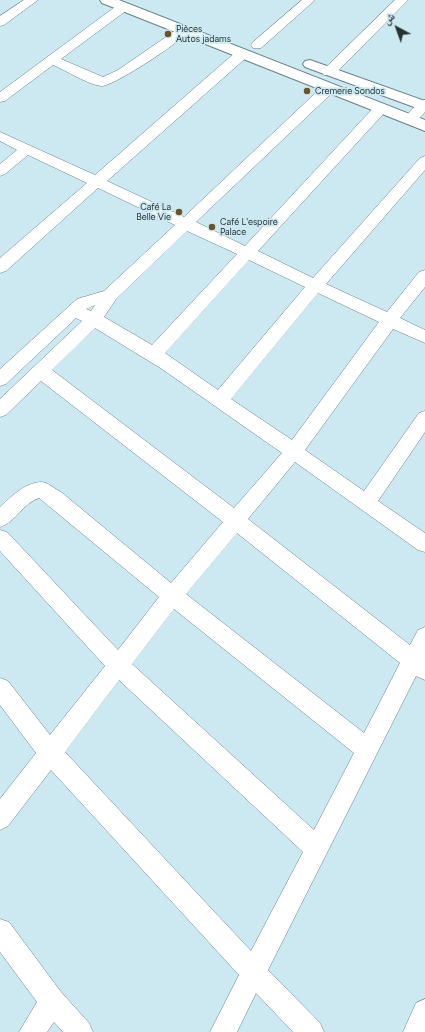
<!DOCTYPE html>
<html>
<head>
<meta charset="utf-8">
<style>
	body { margin:0 }
	#map { position:relative; width:425px; height:1032px; overflow:hidden; background:#cce9f1; font-family:Figtree,"Noto Naskh Arabic",sans-serif }
	canvas { display:block }
	.north { position:absolute; left:377px; top:8px; width:40px; height:40px; -webkit-text-stroke:3px #cce9f1; paint-order:stroke; rotate:319deg; font-size:11px; font-weight:700; line-height:16px; text-align:center; color:#263134 }
	.north::after { content:''; display:block; margin:auto; width:14px; height:18px; background:#263134; clip-path:polygon(50% 0,100% 100%,50% 72%,0 100%) }
</style>
</head>
<body>
<div id="map">
<canvas width="425" height="1032"></canvas>
<div class="north">ش</div>
</div>
<script>
const g = document.querySelector('canvas').getContext('2d');
g.lineJoin = 'round';
function stroke(path, color, width, dash) {
  g.strokeStyle = color;
  g.lineWidth = width;
  g.lineCap = dash ? 'butt' : 'round';
  g.setLineDash(dash || []);
  g.stroke(path);
}
function paint(path, color) {
  g.fillStyle = color;
  g.fill(path, 'evenodd');
}
function drawText(font, color, halo, rows, align = 'center') {
  g.font = font + ' Figtree,sans-serif';
  g.lineWidth = 3.5;
  g.setLineDash([]);
  g.textBaseline = 'middle';
  g.strokeStyle = halo;
  g.fillStyle = color;
  for (const [text, x, y, turn = 0] of rows) {
    g.save();
    g.translate(x, y);
    g.rotate((+turn || 0) * Math.PI / 180);
    g.textAlign = isNaN(turn) ? turn : align;
    if (halo) g.strokeText(text, 0, 0);
    g.fillText(text, 0, 0);
    g.restore();
  }
}
const street = new Path2D(`
	M24 0H38L4 25 0 26V16Z
	M302 0H315L261 48H253L251 45 253 42Z
	M395 0H408L334 75H324L322 72 324 69Z
	M123 3 127 4 129 7 127 10 61 59 103 77 118 70 179 28H187L189 31C182 41 113 87 101 86 87 84 67 71 53 65L5 101 0 102V92L119 4Z
	M242 50 247 51 248 54 247 57 107 181 184 217 324 85H334L336 88 334 91 196 222 245 246 376 105H386L388 108 386 111 258 251 313 278 420 158 425 156V170L326 284 387 312 419 272 425 270V287L400 318 425 330V343L393 329 305 450 364 491 419 413 425 411V432L378 501 425 533V552L418 550 295 462 248 519 410 645 418 630 425 627V680L416 676 268 970 320 1023 324 1032H293L256 993 237 1032H210L239 975 51 770 8 826 0 830V799L36 753 0 705V678L8 681 50 735 105 666 0 551V530L7 532 118 650 159 597 39 498C23 503 16 522 0 527V507C11 497 24 483 41 482 47 482 55 489 61 492L171 583 223 522 41 381 6 415 0 417V399L82 321 76 318 6 384 0 386V369L77 299 104 291 175 225 98 188 6 271 0 273V258L87 183 28 155 5 174 0 176V164L17 150 0 141V132L95 175 237 51ZM187 231 237 254 152 345 104 317 116 299ZM249 260 305 287 218 390 165 353ZM318 293 379 322 292 440 231 399ZM95 305 91 311 86 309ZM95 328 162 369 282 453 234 508 52 370ZM237 533 400 663 364 733 186 594ZM174 609 354 753 314 830 132 664ZM119 680 303 852 251 951 65 752Z
	M425 100V112L415 123H405L403 120 405 117 420 101Z
	M0 919 9 922 61 992 89 1023 93 1032H63L54 1022 47 1032H19L37 1002 0 952Z
	M425 999V1032H403L416 1003Z`);
const secondary = new Path2D(`
	M100 0H119L425 120V131L102 3Z
	M310 60 425 101V111L305 67 303 64 305 61Z`);
const markers = [
	[168,34,4,"#6b5324"],
	[307,91,4,"#6b5324"],
	[179,212,4,"#6b5324"],
	[212,227,4,"#6b5324"]
];
const farPoinames = [
	["Pièces",176,29],
	["Autos jadams",176,39],
	["Cremerie Sondos",315,91],
	["Café La",171,207,"right"],
	["Belle Vie",171,217,"right"],
	["Café L'espoire",220,222],
	["Palace",220,232]
];
stroke(street, '#678188', 1);
stroke(secondary, '#678188', 2);
paint(street, '#fff');
paint(secondary, '#fff');
for (const [x, y, r, color] of markers) {
  const dot = new Path2D();
  dot.arc(x, y, r, 0, 2 * Math.PI);
  g.fillStyle = color;
  g.fill(dot);
  stroke(dot, '#cce9f1', 1.5);
}
drawText('9px', '#263134', '#cce9f1', farPoinames, 'left');
</script>
</body>
</html>
